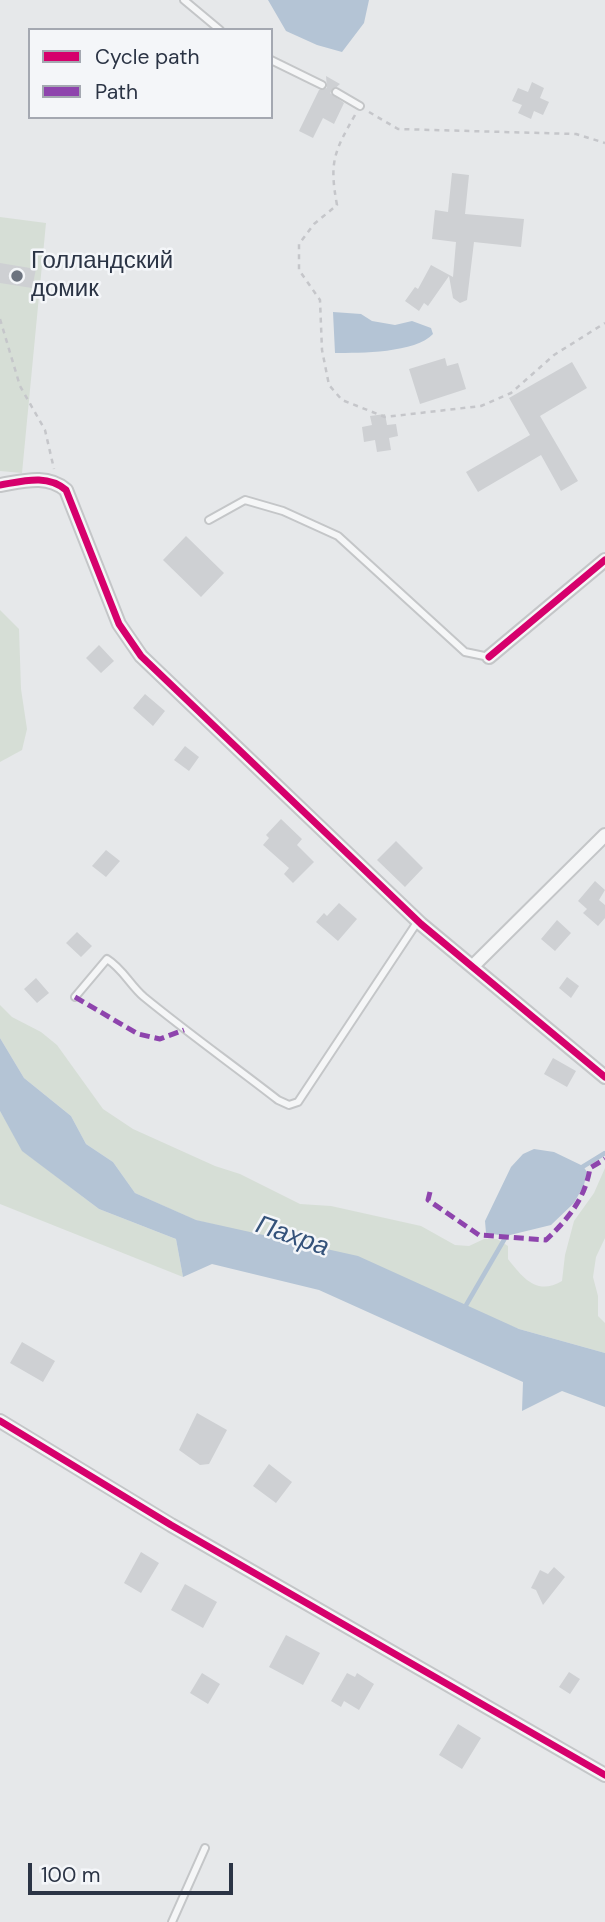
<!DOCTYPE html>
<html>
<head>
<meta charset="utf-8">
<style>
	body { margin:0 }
	#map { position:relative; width:605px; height:1922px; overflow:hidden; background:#e6e8ea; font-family:"DM Sans",sans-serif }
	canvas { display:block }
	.legend { position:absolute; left:28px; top:28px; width:245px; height:91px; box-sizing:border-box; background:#f4f6f9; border:2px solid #a4a8b1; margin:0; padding:9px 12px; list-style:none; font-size:21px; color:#2b3445 }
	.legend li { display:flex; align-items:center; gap:14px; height:35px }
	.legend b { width:35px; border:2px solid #a4a8b1 }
	.scale { position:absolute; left:28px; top:1863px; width:205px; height:32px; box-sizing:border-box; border:4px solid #2b3445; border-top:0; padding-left:9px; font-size:21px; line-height:24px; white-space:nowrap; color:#2b3445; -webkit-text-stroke:5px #f4f6f9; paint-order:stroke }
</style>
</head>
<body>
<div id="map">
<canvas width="605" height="1922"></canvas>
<ul class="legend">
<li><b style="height:9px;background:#d6006c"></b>Cycle path</li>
<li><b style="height:9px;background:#8e44ad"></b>Path</li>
</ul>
<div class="scale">100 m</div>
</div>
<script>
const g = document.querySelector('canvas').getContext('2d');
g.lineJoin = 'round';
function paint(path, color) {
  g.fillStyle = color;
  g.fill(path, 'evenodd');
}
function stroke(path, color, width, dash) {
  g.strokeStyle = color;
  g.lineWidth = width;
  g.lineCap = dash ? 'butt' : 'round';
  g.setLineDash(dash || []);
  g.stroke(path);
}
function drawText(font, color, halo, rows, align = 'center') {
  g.font = font + ' "DM Sans",sans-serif';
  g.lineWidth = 5;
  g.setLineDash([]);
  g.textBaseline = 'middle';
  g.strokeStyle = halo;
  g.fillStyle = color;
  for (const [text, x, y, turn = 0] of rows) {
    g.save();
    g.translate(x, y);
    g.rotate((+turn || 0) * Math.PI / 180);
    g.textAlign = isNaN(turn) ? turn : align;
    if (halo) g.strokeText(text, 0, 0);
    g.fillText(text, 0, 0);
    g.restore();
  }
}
const green = new Path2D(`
	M0 217 46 223 22 473 0 471Z
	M0 610 19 629 21 689 27 729 22 750 0 762Z
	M0 1005 12 1017 41 1032 57 1045 103 1109 133 1129 215 1166 240 1174 300 1204 331 1206 421 1226 455 1245 469 1246 484 1239H497L508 1246V1259C523 1278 537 1296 562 1281L565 1255 574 1221 594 1193 605 1168V1238L596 1257 593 1277 598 1296V1316L605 1323V1353L519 1329 266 1237 195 1220 135 1193 113 1162 86 1144 71 1116 24 1078 0 1038Z
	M0 1111 23 1151 99 1209 176 1239 183 1277 0 1204Z`);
const water = new Path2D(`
	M268 0H369L364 23 342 52 317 45 286 31Z
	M333 312 361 314 372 321 395 325 412 321 431 328 433 334C416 353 360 353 335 353Z
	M0 1038 24 1078 71 1116 86 1144 113 1162 135 1193 196 1220 358 1256 519 1329 605 1353V1407L562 1391 522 1411 523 1382 319 1290 212 1264 183 1277 176 1239 99 1209 22 1151 0 1111Z
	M534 1149 554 1152 583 1166 587 1172 584 1185 574 1203 551 1225 506 1236 486 1233 485 1221 511 1167 523 1154Z`);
const stream = new Path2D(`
	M579 1169 605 1153
	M465 1307 508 1233`);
const building = new Path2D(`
	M326 76 340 84 330 93 344 103 334 124 323 118 313 138 299 131 319 90 327 88Z
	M532 82 544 88 540 98 549 102 543 115 534 111 531 119 518 113 522 105 512 101 518 88 528 92Z
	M452 173 469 175 465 214 524 219 521 247 474 242 467 300 460 303 453 298 449 276 428 306 424 303 419 311 405 301 415 287 418 289 431 265 453 277 456 242 432 239 435 210 448 212Z
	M0 263 36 269 32 288 0 283Z
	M445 358 447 366 458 363 466 389 420 404 409 369Z
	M572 362 587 388 540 416 578 481 561 491 541 455 478 492 466 472 530 435 509 398Z
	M385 414 387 425 396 424 398 436 389 438 391 450 377 452 375 440 364 442 362 427 372 425 370 416Z
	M186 536 224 573 201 597 163 560Z
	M99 645 114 661 101 673 86 658Z
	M145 694 165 711 153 726 133 708Z
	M185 746 199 757 189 771 174 760Z
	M281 819 302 839 297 845 314 862 293 883 284 874 289 868 263 845 269 838 266 835Z
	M396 841 423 868 405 887 377 860Z
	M106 850 120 861 106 877 92 866Z
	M595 881 605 890 599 900 605 905V918L598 926 583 913 587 909 578 901Z
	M339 903 357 919 338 941 316 922 324 913 327 916Z
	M557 920 571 933 555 951 541 939Z
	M77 932 92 946 81 957 66 943Z
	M567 977 579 986 571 998 559 988Z
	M36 978 49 993 37 1003 24 989Z
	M553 1058 576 1071 567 1087 544 1074Z
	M22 1342 55 1361 43 1382 10 1363Z
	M197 1413 227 1430 209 1464 200 1465 179 1450Z
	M269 1464 292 1482 276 1503 253 1486Z
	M141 1552 159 1563 141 1593 124 1583Z
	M554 1567 565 1577 543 1605 536 1590 531 1588 540 1570 548 1574Z
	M185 1584 217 1602 203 1628 171 1610Z
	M286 1635 320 1653 303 1685 269 1667Z
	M569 1672 580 1679 570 1694 559 1687Z
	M202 1673 220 1684 208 1704 190 1693Z
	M347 1673 355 1677 357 1673 374 1684 359 1710 344 1701 341 1707 331 1701Z
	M458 1724 481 1738 462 1769 439 1755Z`);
const path = new Path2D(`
	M369 112 398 129 576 134 605 143
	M355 115C334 152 329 162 337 205L314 224 299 244V270L320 300 322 350 329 385 342 400 385 417 481 406 511 393 554 355 605 323
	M0 319 20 386 45 430 54 469`);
const lane = new Path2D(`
	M184 0 220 30
	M271 60 322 85
	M336 92 360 106
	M209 520 245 500 283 511 338 536 465 652 489 657
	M75 997 107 959C123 969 130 985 144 997 188 1033 233 1065 278 1100L289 1105 298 1102 418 921
	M172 1922 205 1848`);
const street = new Path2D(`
	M0 485C24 481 47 474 66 490L119 624 141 656 421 924 605 1077
	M489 657 605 560
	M473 966 605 835
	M0 1421 171 1525 605 1775`);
const quiet = new Path2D(`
	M75 997 138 1034 160 1039 184 1030
	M430 1192 428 1200 479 1235 546 1240C568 1219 585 1199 590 1168L605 1159`);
const cycleway = new Path2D(`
	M0 485C24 481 47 474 66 490L119 624 141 656 421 924 605 1077
	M489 657 605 560
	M0 1421 171 1525 605 1775`);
const markers = [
	[17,276,7,"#6c737f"]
];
const poiNames = [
	["Голландский",31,262],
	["домик",31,290]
];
const waterNames = [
	["Пахра",292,1237,19]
];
paint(green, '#d6ded6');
paint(water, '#b4c4d5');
stroke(stream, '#b4c4d5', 4.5);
paint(building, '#ced0d3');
stroke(lane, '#c4c6c8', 10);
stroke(street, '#c4c6c8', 16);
stroke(path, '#c5c6ca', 2.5, [5, 5]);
stroke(lane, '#f5f6f7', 6);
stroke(street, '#f5f6f7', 12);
stroke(quiet, '#8e44ad', 5, [10, 5]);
stroke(cycleway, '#d6006c', 7);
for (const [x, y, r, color] of markers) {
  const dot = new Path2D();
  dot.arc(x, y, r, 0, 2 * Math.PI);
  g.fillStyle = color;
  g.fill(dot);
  stroke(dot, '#f4f6f9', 2.5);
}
drawText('24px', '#2b3445', '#f4f6f9', poiNames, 'left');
drawText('italic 26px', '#34527a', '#f4f6f9', waterNames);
</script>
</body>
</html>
